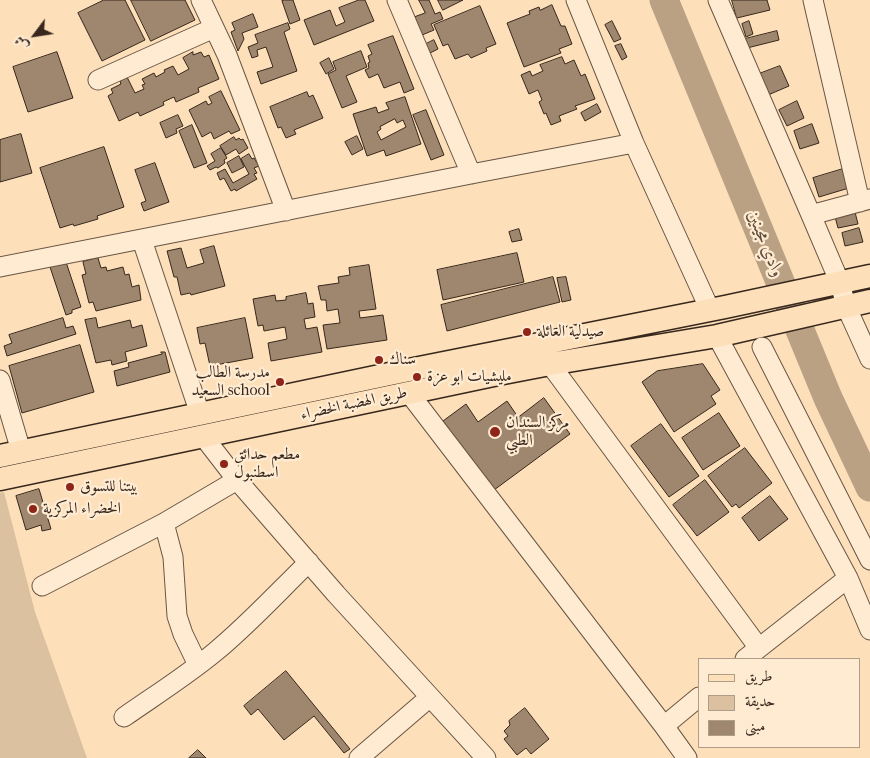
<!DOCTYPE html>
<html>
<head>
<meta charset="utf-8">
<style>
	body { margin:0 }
	#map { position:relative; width:870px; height:758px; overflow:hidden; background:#fde0ba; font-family:"IM FELL French Canon",Amiri,serif }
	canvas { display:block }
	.legend { position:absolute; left:698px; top:658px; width:162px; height:90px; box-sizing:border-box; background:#feebd2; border:1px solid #ae9d89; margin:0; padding:6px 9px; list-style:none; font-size:15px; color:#37271c }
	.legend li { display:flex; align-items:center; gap:10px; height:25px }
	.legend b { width:25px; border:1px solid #ae9d89 }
	.north { position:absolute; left:10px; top:10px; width:50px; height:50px; -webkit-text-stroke:4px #feebd2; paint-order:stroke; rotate:239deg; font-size:14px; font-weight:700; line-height:20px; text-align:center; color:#37271c }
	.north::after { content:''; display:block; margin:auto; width:18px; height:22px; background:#37271c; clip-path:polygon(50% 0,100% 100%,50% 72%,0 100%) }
</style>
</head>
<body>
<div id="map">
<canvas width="870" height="758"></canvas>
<ul class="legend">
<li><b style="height:6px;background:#fde0ba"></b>طريق</li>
<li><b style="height:14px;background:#dbc19f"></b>حديقة</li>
<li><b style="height:14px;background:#9e876e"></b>مبنى</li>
</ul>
<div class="north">ش</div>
</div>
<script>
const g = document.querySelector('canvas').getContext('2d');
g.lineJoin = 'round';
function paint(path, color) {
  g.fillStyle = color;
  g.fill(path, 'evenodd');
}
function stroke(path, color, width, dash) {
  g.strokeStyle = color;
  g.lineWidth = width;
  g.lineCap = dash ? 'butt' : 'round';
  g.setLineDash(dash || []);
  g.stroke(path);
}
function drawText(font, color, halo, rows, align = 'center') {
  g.font = font + ' "IM FELL French Canon",Amiri,serif';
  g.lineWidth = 4.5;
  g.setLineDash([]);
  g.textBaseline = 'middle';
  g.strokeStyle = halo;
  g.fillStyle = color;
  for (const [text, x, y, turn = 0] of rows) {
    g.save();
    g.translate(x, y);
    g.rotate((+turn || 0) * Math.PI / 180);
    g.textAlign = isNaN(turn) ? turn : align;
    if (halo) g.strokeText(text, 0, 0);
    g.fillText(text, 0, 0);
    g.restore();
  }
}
const green = new Path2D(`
	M4 492 35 612 87 758H0V493Z`);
const river = new Path2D(`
	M664 0 828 398 870 487`);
const building = new Path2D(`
	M104 0H125L145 40 102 61 78 13Z
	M131 0H185L195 20 151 41Z
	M285 0H293L300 20 290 24 282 1Z
	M359 0H365L374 21 314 45 304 20 330 10 336 26 345 22 339 8Z
	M419 0H429L435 14 440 12 443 19 431 24 434 30 422 35 414 17 425 13Z
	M438 0H463L443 10Z
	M732 0H767L770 10 737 18Z
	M552 5 561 26H565L572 44 559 49 561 53 524 67 507 23 530 14 529 11 539 7 540 10Z
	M480 6 496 44 486 48 487 51 471 58 468 54 455 59 448 44 443 46 434 25Z
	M253 14 258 27 242 33 244 39 238 51 231 32 235 30 232 23Z
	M612 21 621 39 614 42 605 25Z
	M749 21 753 34 746 37 742 24Z
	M288 23 290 29 284 32 297 71 261 84 257 72 273 67 266 47 257 50 258 56 252 58 248 47 258 43 255 35Z
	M777 31 779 40 747 48 745 39Z
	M393 36 414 89 404 93 400 82 384 88 378 74 369 78 365 70 369 68 368 63 370 62 368 56 372 54 368 45Z
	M434 40 438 49 428 54 424 45Z
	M621 44 627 57 622 60 615 46Z
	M361 51 367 67 346 76 357 102 342 108 328 74 336 70 333 62Z
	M57 52 73 98 28 112 13 67Z
	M193 52V55L201 52 204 57 209 55 219 79 198 88 199 92 176 102 174 97 163 102 164 105 140 116 138 112 119 121 108 96 113 93 111 89 121 84 120 81 127 77 135 93 144 89 142 85 145 84 142 79 154 73 156 77 165 72 164 70 173 66 178 75 189 69 183 58Z
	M562 57 565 64 574 60 581 76 585 74 595 99 575 106 577 109 559 116 561 121 551 125 546 113 544 114 539 102 542 100 538 90 529 94 521 75 530 71 532 76 543 71 540 65Z
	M329 58 334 69 326 74 320 63Z
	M780 66 789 86 768 95 759 74Z
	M221 91 240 130 231 134 229 131 214 139 211 132 202 137 189 110 206 101 208 105 212 103 209 97Z
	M307 92 309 97 313 95 323 118 294 130 296 134 286 138 281 127 278 128 270 107Z
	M405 97 421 144 386 156 384 150 367 156 353 114 376 107 378 113 389 109 386 103Z
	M797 101 804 118 787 126 779 110Z
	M597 104 601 112 585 121 581 113Z
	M426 110 444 155 431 160 413 115Z
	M178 115 183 126 176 129 177 133 166 138 160 123Z
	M395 119 397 123 403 120 406 127 381 140 377 132 381 129 380 127Z
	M812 124 819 143 800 149 794 131Z
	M192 125 207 163 194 168 179 131Z
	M21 134 32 173 0 182V140Z
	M357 136 363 149 352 155 345 142Z
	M234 137 236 140 239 138 241 140 243 139 248 148 239 154 236 149 226 155 220 146Z
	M104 147 124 207 97 216 98 219 74 226 73 224 60 228 40 168Z
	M221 148 227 158 224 160 225 163 218 168 216 167 210 170 207 166 215 161 211 154Z
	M249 154 252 159 254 158 259 166 254 168 257 173 254 174 257 179 236 191 235 189 231 191 224 178 220 180 217 173 225 169 233 183 249 174 241 159Z
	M239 156 244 167 232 173 227 163Z
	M155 163 169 202 144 211 141 203 146 201 135 170Z
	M843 169 849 188 819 197 813 178Z
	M854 208 858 224 838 228 834 213Z
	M859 228 863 242 845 246 842 233Z
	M519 229 522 240 512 242 509 232Z
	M214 246 225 286 191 295 190 293 181 295 177 277H174L167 251 181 248 187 268 204 263 200 250Z
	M517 253 524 282 443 300 437 270Z
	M98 258 101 268 106 267 107 271 123 267 125 275 129 274 132 287 139 285 141 300 96 311 93 302 89 303 82 275 86 274 83 262Z
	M66 262 81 307 72 310V313L66 315 50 267Z
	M369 265 376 309 359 311 360 318 383 315 387 340 327 349 323 325 340 323 338 309 327 311 326 300H321L318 286 339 283 338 277 350 275 349 268Z
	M553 277 560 302 447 331 441 305Z
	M566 277 571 300 562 302 557 278Z
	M306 293 308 304 313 303 315 317 304 319 306 329 317 327 322 352 271 361 268 343 287 339 285 327 264 331 263 325 258 326 253 299 275 295 276 301 286 300V297Z
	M63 318 66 328 73 326 76 334 7 356 4 346 12 343 9 335Z
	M96 318 98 328 130 320 132 328 142 325 147 346 125 352 127 361 112 365 111 360 96 363 85 320Z
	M245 318 253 358 210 366 205 343 200 344 197 328Z
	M80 345 94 392 22 413 9 366Z
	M161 352H165L170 372 117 386 114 371 129 367 128 363 162 354Z
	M703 364 720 390 711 396 716 404 674 432 642 382 657 371Z
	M544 398 570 434 494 490 443 421 466 404 478 422 507 401 518 417Z
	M719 413 740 446 703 470 682 438Z
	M661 424 699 476 669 497 631 446Z
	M745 448 772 483 739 508 736 504 732 507 708 476Z
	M705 480 729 512 697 536 673 505Z
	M39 489 51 529 42 531 41 525 26 530 16 496Z
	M770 496 788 519 759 541 742 518Z
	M286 671 350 749 344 753 314 716 284 740 258 709 251 715 244 706Z
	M525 708 549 739 531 754 526 748 517 755 504 739 508 736 504 731 510 725 509 721Z
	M198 750 206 758H189Z`);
const minor = new Path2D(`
	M201 0 227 55 286 211
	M397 0 471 174
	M576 0 634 143 710 310
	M718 0 811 215 840 283 846 306 870 359
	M813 0 860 202
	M98 80 214 28
	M811 215 870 199
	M142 240 200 414
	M0 267 471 174 634 143
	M717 336 848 578 870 630
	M762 347 870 560
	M550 364 759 648
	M0 380 21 451
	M409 393 664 726 687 758
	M203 436 237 480
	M164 523 173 557 177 616 183 634 198 665
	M42 586 164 523 237 480 336 594 486 758
	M745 659 848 578
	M124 717C154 696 186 676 215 652 248 625 278 592 309 562
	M664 726 699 697
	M359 758 430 697`);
const major = new Path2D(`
	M0 456 399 372 725 307 870 276
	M0 479 503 373 550 364 717 336 870 301`);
const markers = [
	[527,332,5,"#8f2418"],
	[379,360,5,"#8f2418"],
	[417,377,5,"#8f2418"],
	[280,382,5,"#8f2418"],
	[495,432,6,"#8f2418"],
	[224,464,5,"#8f2418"],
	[70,487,5,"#8f2418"],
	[33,509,5,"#8f2418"]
];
const poiNames = [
	["صيدلية العائلة",537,332],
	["سناك",389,360],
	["مدرسة الطالب",270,373,"right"],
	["السعيد school",270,391,"right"],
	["مليشيات ابو عزة",427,377],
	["مركز السندان",506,423],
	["الطبي",506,441],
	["مطعم حدائق",234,455],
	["اسطنبول",234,473],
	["بيتنا للتسوق",80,487],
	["الخضراء المركزية",43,509]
];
const streetNames = [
	["طريق الهضبة الخضراء",354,404,-12]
];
const waterNames = [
	["وادي مجينين",765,244,68]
];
paint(green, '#dbc19f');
stroke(river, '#baa184', 29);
paint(building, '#9e876e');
stroke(building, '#37271c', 1);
stroke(minor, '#685544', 21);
stroke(major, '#37271c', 25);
stroke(minor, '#feebd2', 19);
stroke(major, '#fde0ba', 22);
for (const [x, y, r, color] of markers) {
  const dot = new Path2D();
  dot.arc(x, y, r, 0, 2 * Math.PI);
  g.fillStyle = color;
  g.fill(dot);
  stroke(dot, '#feebd2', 2);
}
drawText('16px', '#37271c', '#feebd2', poiNames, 'left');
drawText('16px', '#37271c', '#feebd2', streetNames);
drawText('italic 18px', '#5e4c3b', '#feebd2', waterNames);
</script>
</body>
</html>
